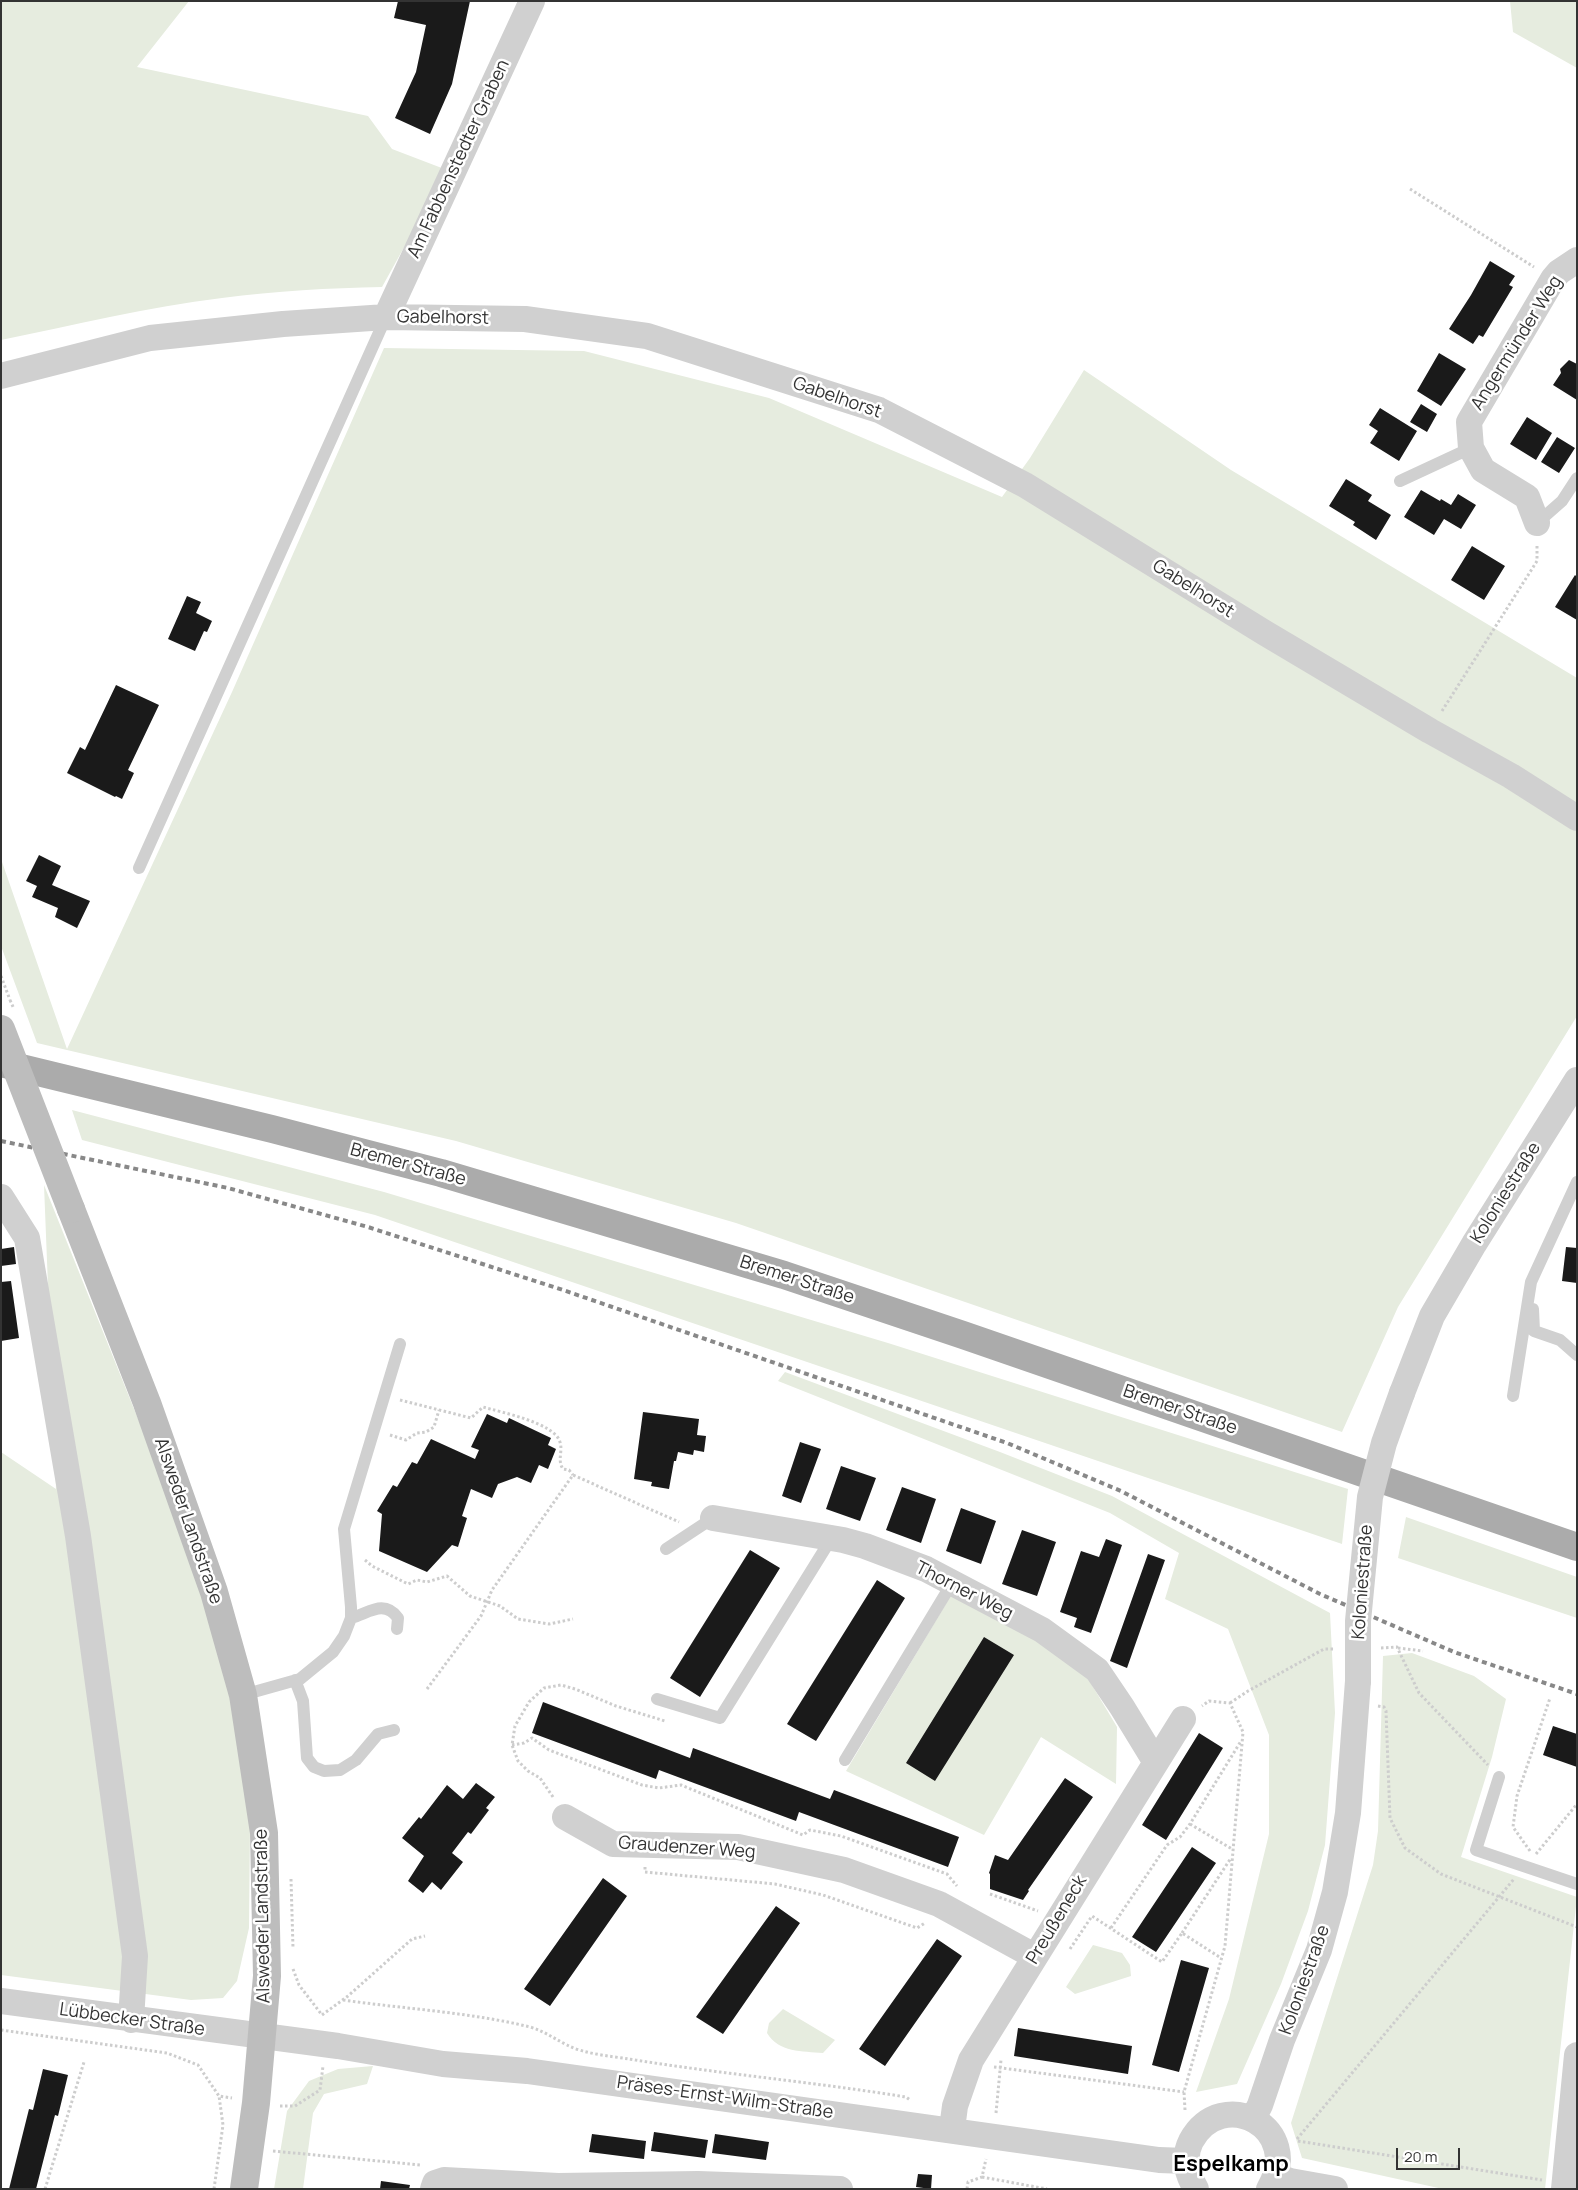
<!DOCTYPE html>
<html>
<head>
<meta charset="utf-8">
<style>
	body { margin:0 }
	#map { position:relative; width:1578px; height:2190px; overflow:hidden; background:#fff; font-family:Manrope,sans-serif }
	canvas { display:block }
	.frame { position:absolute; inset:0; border:2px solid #333; pointer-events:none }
	.scale { position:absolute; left:1396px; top:2148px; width:64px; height:22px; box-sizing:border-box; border:2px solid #333; border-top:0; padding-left:6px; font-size:15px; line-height:18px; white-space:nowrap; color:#333; -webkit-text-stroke:4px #fff; paint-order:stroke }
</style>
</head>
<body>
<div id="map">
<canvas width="1578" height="2190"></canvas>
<div class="frame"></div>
<div class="scale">20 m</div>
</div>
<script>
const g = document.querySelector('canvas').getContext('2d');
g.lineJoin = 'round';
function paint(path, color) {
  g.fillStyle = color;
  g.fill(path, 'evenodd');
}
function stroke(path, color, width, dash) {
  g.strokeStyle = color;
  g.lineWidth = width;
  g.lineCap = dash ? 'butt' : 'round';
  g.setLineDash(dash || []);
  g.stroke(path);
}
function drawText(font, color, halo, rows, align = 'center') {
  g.font = font + ' Manrope,sans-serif';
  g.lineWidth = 5;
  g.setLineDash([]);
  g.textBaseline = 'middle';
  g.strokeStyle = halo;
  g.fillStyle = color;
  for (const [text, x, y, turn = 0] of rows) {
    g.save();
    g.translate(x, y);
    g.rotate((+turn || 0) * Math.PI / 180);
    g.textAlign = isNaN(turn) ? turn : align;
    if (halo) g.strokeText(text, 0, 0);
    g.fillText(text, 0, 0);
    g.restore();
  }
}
const green = new Path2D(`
	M1 1H189L137 67 368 116 392 149 447 170 382 287C329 288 276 291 222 298 148 307 74 325 1 340Z
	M1510 1H1577V68L1513 32Z
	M384 348 584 351 769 398 1002 497 1030 458 1084 370 1231 470 1577 678V1016L1398 1307 1342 1432 736 1223 456 1141 37 1043 1 946V859L67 1049 232 692Z
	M72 1110 384 1192 888 1343 1348 1489 1342 1544 375 1215 82 1140Z
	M44 1185 208 1593 238 1704 250 1826 249 1928 237 1981 223 1998 191 2000 1 1975V1452L56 1489Z
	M785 1372 1000 1452 1112 1496 1330 1613 1335 1713 1325 1845 1308 1911 1281 1984 1237 2084 1196 2092 1229 1999 1269 1834V1735L1228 1629 1165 1599 1179 1553 1110 1513 778 1381Z
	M1406 1517 1577 1577V1618L1398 1558Z
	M953 1592 1039 1641 1086 1675 1117 1727 1116 1784 1041 1737 984 1835 846 1771Z
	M1412 1653 1474 1676 1506 1699 1492 1757 1461 1857 1577 1897 1545 2189H1443L1302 2158 1291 2123 1373 1865 1378 1831 1383 1656Z
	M1093 1945 1122 1953 1130 1965 1131 1976 1075 1994 1066 1987Z
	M783 2009 835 2040 823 2053C802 2051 779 2053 767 2033L769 2023Z
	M373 2066 367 2084 324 2094 313 2113 303 2189H274L287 2111 309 2081 338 2069Z`);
const building = new Path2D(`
	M398 1H470L452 84 430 134 395 118 416 72 426 25 394 18Z
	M1490 261 1515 276 1509 285 1513 287 1483 337 1479 335 1473 344 1449 329 1471 295Z
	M1439 353 1466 369 1441 406 1417 391Z
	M1569 360 1577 364V400L1553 385 1561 373 1560 369Z
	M1421 404 1437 414 1427 432 1410 422Z
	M1380 408 1417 431 1399 461 1370 443 1378 431 1369 425Z
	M1527 417 1552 433 1536 460 1510 444Z
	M1557 437 1575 448 1559 473 1541 462Z
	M1346 479 1372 495 1368 501 1391 515 1376 540 1353 525 1355 522 1329 506Z
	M1421 490 1440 501 1441 499 1451 505 1458 494 1476 505 1461 529 1444 519 1434 535 1404 517Z
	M1472 546 1505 566 1484 600 1451 580Z
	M1575 575 1577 577V620L1555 607Z
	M187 596 201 602 196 613 212 621 207 632 204 631 195 651 168 639Z
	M116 685 159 705 128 770 134 773 122 799 116 796 115 797 67 773 80 747 85 750Z
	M39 855 61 866 52 885 90 901 77 928 55 917 58 908 32 897 37 886 26 881Z
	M14 1247 16 1264 1 1266V1249Z
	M1566 1247 1577 1248V1283L1562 1281Z
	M11 1281 19 1338 1 1341V1282Z
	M643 1412 699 1419 697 1435 706 1436 704 1452 694 1450 693 1455 678 1452 676 1461H674L669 1489 651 1486 652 1482 634 1479Z
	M487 1414 507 1423 509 1418 551 1438 548 1445 556 1449 548 1469 539 1465 531 1483 517 1477 498 1484 492 1498 471 1489 462 1516 467 1518 458 1547 452 1545 427 1572 379 1551 382 1514 377 1511 393 1485 397 1487 412 1462 417 1464 431 1439 475 1459 479 1450 471 1447Z
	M800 1442 821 1449 801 1503 782 1496Z
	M841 1466 876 1478 860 1521 826 1509Z
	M902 1487 936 1499 921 1543 886 1530Z
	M961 1508 996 1521 981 1564 946 1551Z
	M1022 1530 1056 1542 1037 1596 1002 1584Z
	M1106 1539 1122 1545 1091 1633 1074 1627 1077 1618 1060 1612 1081 1551 1099 1557Z
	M750 1550 780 1568 700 1697 670 1678Z
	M1148 1554 1165 1560 1127 1668 1110 1661Z
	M877 1580 905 1598 816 1741 787 1724Z
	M984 1637 1014 1655 935 1781 906 1763Z
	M543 1702 690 1758 693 1748 830 1799 834 1790 959 1837 948 1867 799 1812 796 1821 659 1770 656 1779 532 1733Z
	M1553 1726 1577 1734V1767L1543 1755Z
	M1199 1733 1223 1748 1166 1840 1142 1825Z
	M1065 1778 1093 1797 1028 1890 1029 1891 1023 1900 990 1889V1874L989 1873 995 1855 1008 1860Z
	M476 1783 495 1797 486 1808 489 1810 471 1834 468 1832 452 1853 463 1862 441 1890 432 1882 423 1893 408 1881 424 1856 402 1838 419 1817 421 1819 447 1785 463 1799Z
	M1192 1847 1216 1863 1156 1952 1132 1937Z
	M603 1878 627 1896 550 2006 524 1989Z
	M776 1906 800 1923 723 2034 696 2017Z
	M937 1939 962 1956 885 2066 859 2049Z
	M1181 1960 1209 1968 1179 2072 1152 2065Z
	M1018 2028 1132 2046 1128 2074 1014 2056Z
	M43 2069 68 2075 58 2116 55 2115 36 2189H9L29 2109 33 2110Z
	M654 2132 708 2140 705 2158 651 2151Z
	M592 2134 646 2141 644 2159 589 2152Z
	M715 2134 769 2142 766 2160 712 2153Z
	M918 2174 932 2175 931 2189 916 2187Z
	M381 2181 410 2185 409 2189H380Z`);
const path = new Path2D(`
	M1410 189 1534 267
	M1442 711 1537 561V545
	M1 976 10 1000
	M400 1400 471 1418 483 1407C500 1412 555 1423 560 1442 563 1452 557 1460 563 1469L569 1470 573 1475
	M390 1435 406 1440 417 1433 426 1432 434 1427 439 1410
	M365 1560 372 1566 408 1584 417 1580 427 1582 447 1576 470 1596 500 1606 518 1619 549 1624 573 1619
	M1381 1648 1397 1647 1419 1693 1488 1765
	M1398 1648 1423 1651
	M427 1689 481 1616 492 1590 573 1475 679 1522
	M1230 1703 1248 1691 1324 1649H1335
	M1378 1706 1384 1707 1386 1711 1390 1818 1405 1848 1441 1874 1577 1927
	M512 1745 524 1743 532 1738 549 1750 642 1785 659 1788 681 1785 803 1835 810 1830 841 1836 947 1874 957 1886
	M553 1797 540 1778 528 1771 518 1761 512 1745 515 1726 529 1702 544 1688 561 1685 575 1689 616 1706 665 1721
	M1190 1824 1232 1849
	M1530 1851 1513 1827 1517 1796 1550 1698
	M1536 1854 1577 1804
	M645 1867V1872L775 1884 823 1895 917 1928 925 1923
	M291 1879 293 1948
	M990 1894 1038 1911
	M1111 1928 1167 1845 1180 1837 1190 1824 1241 1741
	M1182 1933 1231 1858
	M1070 1949 1092 1916 1162 1962 1182 1933 1221 1958
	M293 1969 299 1985 322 2015
	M343 2000C405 2009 469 2012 530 2027 544 2031 553 2038 567 2045 584 2054 610 2056 629 2059 721 2074 814 2082 906 2097L910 2100
	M322 2015 348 1996 412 1939 425 1936
	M1 2030 167 2053 198 2065 219 2096 232 2098
	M994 2067 1184 2092
	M280 2106H295L320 2090 323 2066
	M1185 2110 1184 2092 1225 1946 1243 1732 1230 1703 1209 1701 1202 1706
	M996 2113 1001 2060
	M1297 2139 1514 1879
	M1298 2141 1542 2180
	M273 2151 421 2165
	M982 2177 1047 2189
	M45 2189 84 2062
	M214 2189 223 2125 219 2096
	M967 2189 968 2182 982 2177 986 2159`);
const lane = new Path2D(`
	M1400 481 1471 448
	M1537 523 1562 501 1577 478
	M139 868 386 317
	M1533 1309 1534 1331 1560 1340 1577 1355
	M1513 1396 1531 1282 1577 1182
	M666 1549 713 1518
	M351 1618C369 1613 384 1599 398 1618L397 1629
	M295 1680 303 1701 307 1758 314 1767 324 1771 340 1770 356 1760 378 1734 394 1730
	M243 1695 300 1679 333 1652 344 1636 351 1618V1607L344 1529 400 1344
	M657 1699 720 1718 831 1539
	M845 1760 952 1583
	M1499 1777 1476 1850 1577 1884`);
const street = new Path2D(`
	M386 317 532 1
	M1 376 150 338 283 324 386 317 525 319 647 336 879 410 1025 485 1265 633 1430 731 1511 776 1577 818
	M1537 523 1527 497 1483 470 1471 448 1469 422 1553 279 1559 272 1577 260
	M1 1197 27 1238 78 1536 135 1956 131 2020
	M1402 1393 1432 1316 1474 1244 1577 1080
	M713 1518 843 1540 865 1546 926 1569 1042 1630 1097 1670 1122 1707 1155 1761
	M565 1817 613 1844 738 1847 844 1870 939 1904 1034 1956
	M1 2001 338 2046 443 2064 527 2071 1159 2160 1186 2161
	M1253 2119 1260 2105 1282 2040 1319 1950 1335 1892 1348 1813 1358 1681
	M952 2129 955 2106 971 2060 1183 1719
	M1276 2176 1290 2181 1335 2189
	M433 2189 435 2183 444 2180 558 2186 698 2184 840 2189
	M1196 2189C1187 2174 1183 2157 1191 2141 1222 2084 1305 2128 1269 2189
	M1564 2189 1577 2055`);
const secondary = new Path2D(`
	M71 1209 147 1403 214 1592 243 1695 264 1833 267 1976 256 2103 244 2189`);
const primary = new Path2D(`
	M1 1063 272 1129 441 1173 784 1275 963 1335 1577 1547`);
const rail = new Path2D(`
	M1 1141 228 1188 368 1227 563 1290 1007 1443 1121 1491 1320 1594 1454 1652 1577 1694`);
const pathBridge = new Path2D(`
	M10 1000 14 1009`);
const streetBridge = new Path2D(`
	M1358 1681V1621L1370 1497 1384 1443 1402 1393`);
const secondaryBridge = new Path2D(`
	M1 1029 71 1209`);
const streetNames = [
	["Am Fabbenstedter Graben",459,159,-65],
	["Gabelhorst",443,318,1],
	["Angermünder Weg",1517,343,-58],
	["Gabelhorst",837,398,19],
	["Gabelhorst",1193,589,32],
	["Bremer Straße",408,1165,15],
	["Koloniestraße",1506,1193,-58],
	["Bremer Straße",797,1280,18],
	["Bremer Straße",1180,1410,19],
	["Alsweder Landstraße",188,1521,71],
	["Koloniestraße",1363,1582,-86],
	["Thorner Weg",964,1591,27],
	["Graudenzer Weg",687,1848,4],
	["Alsweder Landstraße",263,1916,-91],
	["Preußeneck",1057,1920,-59],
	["Koloniestraße",1305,1980,-70],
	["Lübbecker Straße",132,2020,8],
	["Präses-Ernst-Wilm-Straße",725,2098,8]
];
const districtNames = [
	["Espelkamp",1231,2165]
];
paint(green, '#e6ecdf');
paint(building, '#1a1a1a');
stroke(path, '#cdcdcd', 3, [2.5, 2.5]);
stroke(lane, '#d0d0d0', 12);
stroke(street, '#d0d0d0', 26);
stroke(secondary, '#bdbdbd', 28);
stroke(primary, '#ababab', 28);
stroke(rail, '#888', 4, [5, 4]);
stroke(pathBridge, '#cdcdcd', 3, [2.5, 2.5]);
stroke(streetBridge, '#d0d0d0', 26);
stroke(secondaryBridge, '#bdbdbd', 28);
drawText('18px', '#333', '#fff', streetNames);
drawText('bold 22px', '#000', '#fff', districtNames);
</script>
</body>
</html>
